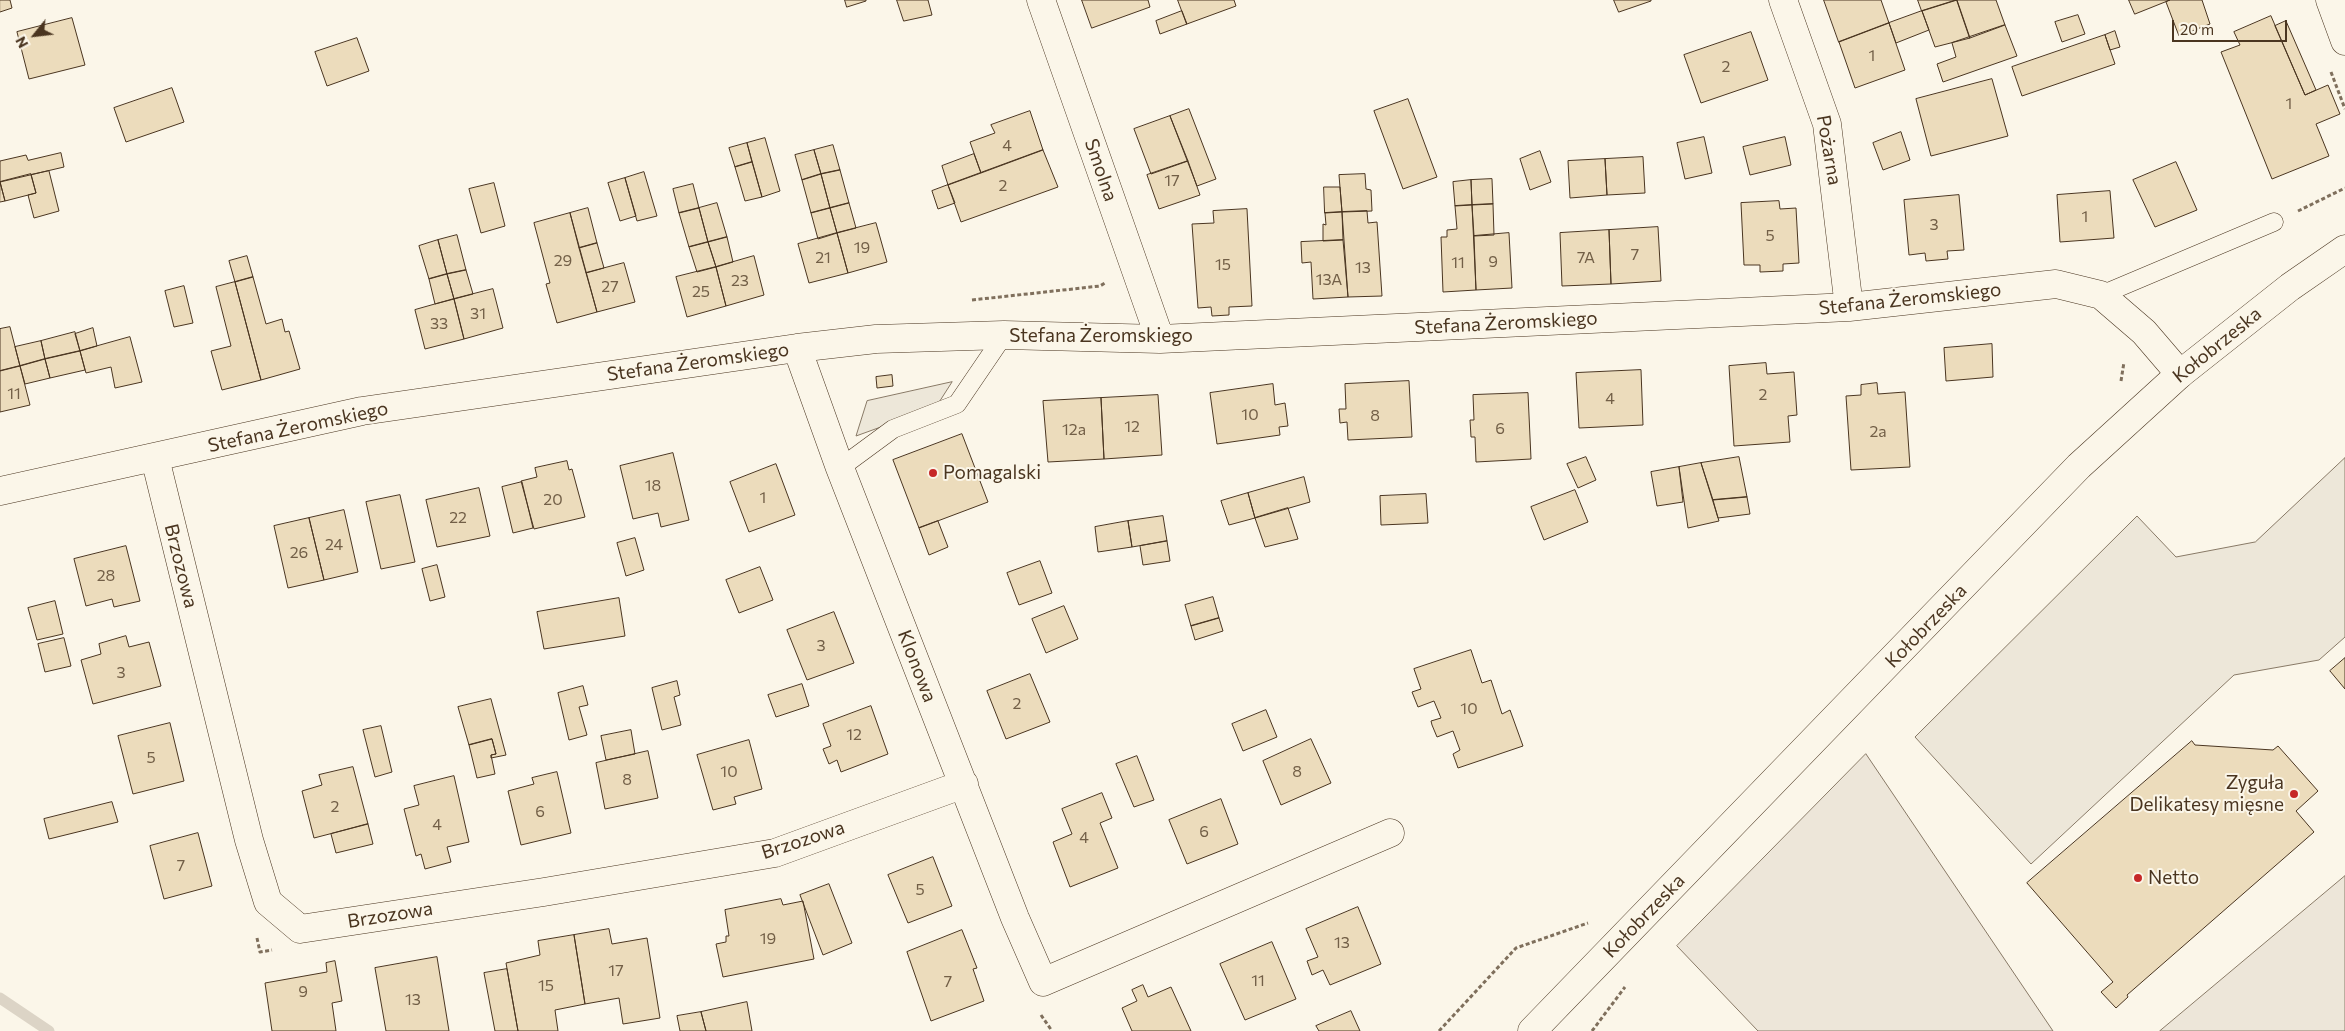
<!DOCTYPE html>
<html>
<head>
<meta charset="utf-8">
<style>
	body { margin:0 }
	#map { position:relative; width:2345px; height:1031px; overflow:hidden; background:#fbf6e9; font-family:Commissioner,sans-serif }
	canvas { display:block }
	.north { position:absolute; left:10px; top:10px; width:50px; height:50px; -webkit-text-stroke:4px #fbf6e9; paint-order:stroke; rotate:241deg; font-size:14px; font-weight:700; line-height:20px; text-align:center; color:#4a3520 }
	.north::after { content:''; display:block; margin:auto; width:18px; height:22px; background:#4a3520; clip-path:polygon(50% 0,100% 100%,50% 72%,0 100%) }
	.scale { position:absolute; left:2172px; top:20px; width:115px; height:22px; box-sizing:border-box; border:2px solid #4a3520; border-top:0; padding-left:6px; font-size:15px; line-height:18px; white-space:nowrap; color:#4a3520; -webkit-text-stroke:4px #fbf6e9; paint-order:stroke }
</style>
</head>
<body>
<div id="map">
<canvas width="2345" height="1031"></canvas>
<div class="north">N</div>
<div class="scale">20 m</div>
</div>
<script>
const g = document.querySelector('canvas').getContext('2d');
g.lineJoin = 'round';
function paint(path, color) {
  g.fillStyle = color;
  g.fill(path, 'evenodd');
}
function stroke(path, color, width, dash) {
  g.strokeStyle = color;
  g.lineWidth = width;
  g.lineCap = dash ? 'butt' : 'round';
  g.setLineDash(dash || []);
  g.stroke(path);
}
function drawText(font, color, halo, rows, align = 'center') {
  g.font = font + ' Commissioner,sans-serif';
  g.lineWidth = 4;
  g.setLineDash([]);
  g.textBaseline = 'middle';
  g.strokeStyle = halo;
  g.fillStyle = color;
  for (const [text, x, y, turn = 0] of rows) {
    g.save();
    g.translate(x, y);
    g.rotate((+turn || 0) * Math.PI / 180);
    g.textAlign = isNaN(turn) ? turn : align;
    if (halo) g.strokeText(text, 0, 0);
    g.fillText(text, 0, 0);
    g.restore();
  }
}
const green = new Path2D(`
	M1866 754 2053 1031H1758L1677 946Z
	M2345 876V1031H2160Z`);
const parking = new Path2D(`
	M952 382 936 407 856 436 867 401Z
	M2345 458V637L2319 660 2234 675 2031 864 1915 737 2137 516 2176 557 2255 542Z`);
const stream = new Path2D(`
	M0 998 49 1031`);
const building = new Path2D(`
	M0 0H10L12 8 0 12Z
	M845 0H866V1L847 7Z
	M897 0H928L932 15 904 21Z
	M1082 0H1148L1150 7 1092 28Z
	M1178 0H1234L1236 6 1187 24Z
	M1614 0H1651V1L1619 12Z
	M1824 0H1881L1889 23 1839 42Z
	M1918 0H1957L1922 11Z
	M1957 0H1996L2005 25 1970 38Z
	M1957 0 1970 38 1935 47 1922 11Z
	M2129 0H2170L2135 14Z
	M2170 0H2202L2210 24 2179 36 2166 2Z
	M1182 11 1187 24 1160 34 1156 21Z
	M1922 11 1929 30 1896 43 1889 23Z
	M2078 15 2085 34 2062 42 2055 22Z
	M2271 16 2305 95 2328 85 2340 114 2316 124 2329 156 2272 179 2221 52 2240 45 2234 32Z
	M72 18 85 65 29 79 17 32Z
	M2286 21 2316 90 2305 95 2275 26Z
	M1889 23 1905 70 1855 88 1839 42Z
	M2005 25 2017 56 1943 82 1937 64 1956 57 1952 43Z
	M2115 31 2120 47 2110 50 2105 35Z
	M1751 32 1768 80 1701 103 1684 55Z
	M2105 35 2115 64 2022 96 2012 67Z
	M357 38 369 71 327 86 315 52Z
	M1992 79 2008 136 1931 156 1916 99Z
	M172 88 184 122 126 142 114 108Z
	M1408 99 1437 177 1403 189 1374 111Z
	M1189 109 1216 179 1197 186 1170 116Z
	M1030 111 1043 150 981 173 970 142 995 133 991 125Z
	M1170 116 1188 161 1151 174 1134 129Z
	M1901 132 1910 160 1883 170 1873 143Z
	M1704 137 1712 173 1685 179 1677 143Z
	M1785 137 1791 165 1750 175 1743 147Z
	M765 138 780 191 762 197 747 143Z
	M747 143 752 162 735 167 729 148Z
	M833 145 840 170 821 174 814 150Z
	M814 150 821 174 802 180 795 155Z
	M1043 150 1058 187 961 222 948 185Z
	M1540 151 1551 182 1530 190 1520 159Z
	M61 153 64 167 0 182V161L26 155 28 160Z
	M974 154 981 173 948 185 942 166Z
	M1643 157 1645 193 1607 195 1605 159Z
	M1605 159 1607 195 1570 198 1568 161Z
	M1188 161 1200 195 1159 209 1147 175Z
	M752 162 762 197 745 201 735 167Z
	M2176 162 2197 210 2155 227 2133 180Z
	M840 170 849 203 830 208 821 174Z
	M49 171 59 211 34 218 28 195 36 193 31 175Z
	M644 172 657 216 637 221 625 178Z
	M31 174 36 193 5 201 0 182Z
	M821 174 830 208 811 213 802 180Z
	M1365 174 1366 189 1371 190 1372 211 1342 212 1339 175Z
	M625 178 636 216 620 221 608 183Z
	M1492 179 1493 204 1472 205 1471 180Z
	M1471 180 1472 205 1455 206 1453 182Z
	M0 182 5 201 0 202Z
	M494 183 505 226 481 233 469 189Z
	M693 184 699 208 679 213 673 189Z
	M948 185 955 203 938 209 932 191Z
	M1324 187H1340L1342 212 1325 213Z
	M2110 191 2114 238 2060 242 2057 195Z
	M1959 195 1964 250 1947 251 1948 259 1926 261 1925 253 1909 255 1904 200Z
	M1779 201 1780 209 1796 208 1799 263 1783 264V271L1760 272V265H1744L1741 203Z
	M717 203 727 237 708 242 699 208Z
	M849 203 856 228 837 233 830 208Z
	M1493 204 1494 235 1474 236 1472 205Z
	M1472 205 1476 290 1443 292 1441 237H1447V230L1457 229 1455 206Z
	M588 208 597 243 579 248 570 213Z
	M699 208 708 242 689 247 679 213Z
	M830 208 837 233 818 239 811 213Z
	M1247 209 1252 306 1229 307V315L1212 316 1211 307 1198 308 1192 224 1214 223 1213 211Z
	M1367 211 1368 223 1377 222 1382 296 1348 297 1342 212Z
	M1342 212 1343 240 1323 241V224L1326 225 1325 213Z
	M570 213 597 312 557 323 546 284 550 283 534 223Z
	M876 223 887 262 848 273 837 233Z
	M1658 227 1661 281 1611 284 1609 230Z
	M1609 230 1611 284 1562 286 1560 233Z
	M837 233 848 273 809 283 798 244Z
	M1509 233 1512 288 1476 290 1474 236Z
	M457 235 466 270 447 274 438 240Z
	M727 237 733 262 716 267 708 242Z
	M438 240 447 274 429 279 419 246Z
	M1343 240 1348 297 1313 299 1311 262 1302 263 1301 242Z
	M708 242 716 267 697 272 689 247Z
	M597 243 604 268 586 273 579 248Z
	M247 256 253 277 235 282 229 261Z
	M754 256 764 295 726 306 716 267Z
	M624 263 635 302 597 312 586 273Z
	M716 267 726 306 687 317 676 277Z
	M466 270 473 294 454 299 447 274Z
	M447 274 454 299 435 304 429 279Z
	M253 277 266 324 282 319 285 332 289 331 300 369 261 380 235 282Z
	M235 282 261 380 222 390 211 351 231 346 216 287Z
	M184 286 193 323 174 327 165 291Z
	M493 289 503 328 464 339 454 299Z
	M454 299 464 339 425 349 415 310Z
	M10 327 20 366 0 371V329Z
	M93 328 97 346 80 351 75 334Z
	M75 332 80 351 45 359 41 341Z
	M130 337 142 382 115 388 111 367 86 373 80 351Z
	M41 341 45 359 20 366 15 347Z
	M1992 344 1993 377 1946 381 1944 348Z
	M80 351 85 370 50 378 45 359Z
	M45 359 50 378 25 384 20 366Z
	M1766 363 1767 374 1794 372 1797 415 1788 416 1790 442 1734 446 1729 366Z
	M20 366 30 405 0 412V371Z
	M1641 370 1643 425 1579 428 1576 373Z
	M892 375 893 386 877 388 876 377Z
	M1409 381 1412 437 1348 440 1347 422 1340 423 1339 409H1346L1345 384Z
	M1877 383 1878 394 1905 392 1910 467 1851 470 1846 396 1861 395V385Z
	M1273 384 1275 405 1285 403 1288 426 1279 427 1280 435 1217 444 1210 393Z
	M1528 393 1531 459 1476 462 1475 437H1471L1470 420H1474L1473 395Z
	M1158 395 1162 455 1104 459 1101 398Z
	M1101 398 1104 459 1048 462 1043 401Z
	M962 434 988 502 919 528 893 460Z
	M673 453 689 520 661 527 658 513 633 519 620 466Z
	M1586 457 1596 480 1578 488 1567 464Z
	M1739 457 1747 497 1713 500 1701 463Z
	M567 461 569 470 572 469 585 517 534 529 521 481 537 477 535 468Z
	M1701 463 1719 521 1688 528 1679 467Z
	M776 464 795 515 749 532 730 482Z
	M1679 467 1683 502 1657 506 1651 472Z
	M1304 477 1310 502 1255 518 1248 493Z
	M522 482 533 528 513 533 502 487Z
	M479 488 490 536 437 547 426 500Z
	M1575 490 1588 522 1544 540 1531 507Z
	M1248 493 1255 518 1229 525 1221 501Z
	M1426 494 1428 523 1381 525 1380 496Z
	M400 495 415 562 381 569 366 502Z
	M1747 497 1750 514 1718 518 1713 500Z
	M1288 508 1298 539 1265 547 1255 518Z
	M344 510 358 572 324 580 309 518Z
	M1163 516 1167 541 1132 547 1128 521Z
	M309 518 324 580 288 588 274 526Z
	M938 521 948 547 929 555 919 528Z
	M1128 521 1132 547 1098 552 1095 527Z
	M635 538 644 570 626 576 617 543Z
	M1167 541 1170 561 1143 565 1140 546Z
	M126 546 140 601 114 607 112 599 86 606 74 559Z
	M1040 561 1052 593 1019 605 1007 573Z
	M437 565 445 597 430 601 422 569Z
	M760 567 773 600 739 613 726 580Z
	M1213 597 1219 618 1191 626 1185 605Z
	M619 598 625 636 544 649 537 612Z
	M55 601 63 634 37 640 28 608Z
	M1064 606 1078 639 1046 653 1032 619Z
	M834 612 854 663 807 680 787 630Z
	M1219 618 1223 631 1195 640 1191 626Z
	M126 636 129 647 149 642 161 686 93 704 81 660 101 654 99 644Z
	M64 638 71 666 45 672 38 644Z
	M1471 650 1482 683 1491 680 1502 714 1510 710 1523 746 1458 768 1453 754 1460 750 1453 731 1437 737 1432 725 1431 721 1441 718 1434 701 1418 707 1412 692 1421 689 1414 669Z
	M2345 658V689L2330 671Z
	M1030 674 1050 722 1006 739 987 691Z
	M677 681 680 695 674 697 681 725 662 730 652 688Z
	M802 684 809 706 776 717 768 695Z
	M583 686 588 705 579 707 587 735 569 740 558 693Z
	M491 699 506 755 491 758V755L496 754 492 739 469 745 458 707Z
	M871 706 888 754 841 772 837 760 829 764 823 749 831 746 823 724Z
	M1266 710 1277 737 1243 751 1232 724Z
	M170 723 184 781 133 794 118 736Z
	M381 726 392 772 375 777 363 730Z
	M631 730 635 754 606 760 601 736Z
	M492 739 496 754 491 755 495 774 477 778 469 745Z
	M1311 739 1331 783 1281 805 1263 761Z
	M749 740 762 789 734 797 736 804 713 810 697 755Z
	M2192 741 2195 745 2273 750 2278 746 2318 791 2296 811 2314 832 2127 995 2128 997 2116 1008 2101 992 2113 982 2027 883Z
	M648 751 658 798 605 809 596 763Z
	M1137 756 1154 800 1134 807 1116 764Z
	M353 767 368 824 314 838 302 791 322 785 319 775Z
	M557 772 571 833 521 845 508 791 534 784 532 778Z
	M454 776 469 842 447 847 451 862 425 869 421 854 416 856 404 809 419 805 414 786Z
	M1102 793 1112 818 1100 823 1118 868 1070 887 1053 842 1072 834 1062 809Z
	M1221 799 1238 844 1187 864 1169 820Z
	M112 802 118 822 49 839 44 819Z
	M368 824 373 844 336 853 331 834Z
	M198 833 212 886 164 899 150 846Z
	M933 857 952 906 908 923 888 875Z
	M829 884 852 943 823 955 800 895Z
	M781 899 783 905 803 901 814 959 723 977 716 944 726 942V936H729L725 910Z
	M1358 907 1381 964 1330 985 1323 970 1312 975 1307 961 1318 957 1306 929Z
	M609 929 612 944 647 938 660 1018 623 1024 619 998 585 1004 574 935Z
	M962 930 977 968 973 969 984 1001 931 1021 907 952Z
	M574 935 585 1004 555 1010 558 1031H518L506 963 540 955 538 941Z
	M1272 942 1296 999 1245 1020 1220 964Z
	M437 957 449 1031H386L375 968Z
	M335 961 342 1001 332 1003 336 1031H272L265 983 327 972 326 963Z
	M507 969 518 1031H495L484 973Z
	M1143 985 1148 997 1171 987 1191 1031H1132L1122 1008 1137 1001 1132 990Z
	M747 1002 752 1031H706L701 1012Z
	M1351 1011 1360 1031H1319L1316 1026Z
	M701 1012 706 1031H680L677 1016Z`);
const path = new Path2D(`
	M2331 72 2345 109
	M2298 211 2345 188
	M972 300 1100 286 1105 283
	M2121 381 2124 362
	M257 938 260 952 272 950
	M1041 1015 1052 1031
	M1439 1031 1516 948 1588 923
	M1592 1031 1625 987`);
const service = new Path2D(`
	M2101 295 2274 222
	M840 468 893 429 957 404 1004 335`);
const minor = new Path2D(`
	M1041 0 1160 339
	M1783 0 1827 124 1849 307
	M2330 0 2345 41
	M797 348 840 468 1015 918 1043 982 1390 833
	M155 458 249 840 268 902 300 929 544 892 775 853 964 784
	M0 491 362 411 797 348 876 339 1004 335 1160 339 1849 307 2056 284 2101 295 2144 332 2180 374`);
const secondary = new Path2D(`
	M1532 1031 2079 466 2180 374 2290 287 2345 249`);
const markers = [
	[933,473,5,"#c62828"],
	[2294,794,5,"#c62828"],
	[2138,878,5,"#c62828"]
];
const numberNames = [
	["1",1872,56],
	["2",1726,67],
	["1",2289,104],
	["4",1007,146],
	["17",1172,181],
	["2",1003,186],
	["1",2085,217],
	["3",1934,225],
	["5",1770,236],
	["19",862,248],
	["7",1635,255],
	["21",823,258],
	["7A",1586,258],
	["29",563,261],
	["9",1493,262],
	["11",1458,263],
	["15",1223,265],
	["13",1363,268],
	["13A",1329,280],
	["23",740,281],
	["27",610,287],
	["25",701,292],
	["31",478,314],
	["33",439,324],
	["11",14,394],
	["2",1763,395],
	["4",1610,399],
	["10",1250,415],
	["8",1375,416],
	["12",1132,427],
	["6",1500,429],
	["12a",1074,430],
	["2a",1878,432],
	["18",653,486],
	["1",763,498],
	["20",553,500],
	["22",458,518],
	["24",334,545],
	["26",299,553],
	["28",106,576],
	["3",821,646],
	["3",121,673],
	["2",1017,704],
	["10",1469,709],
	["12",854,735],
	["5",151,758],
	["10",729,772],
	["8",1297,772],
	["8",627,780],
	["2",335,807],
	["6",540,812],
	["4",437,825],
	["6",1204,832],
	["4",1084,838],
	["7",181,866],
	["5",920,890],
	["19",768,939],
	["13",1342,943],
	["17",616,971],
	["11",1258,981],
	["7",948,982],
	["15",546,986],
	["9",303,992],
	["13",413,1000]
];
const streetNames = [
	["Pożarna",1829,150,80],
	["Smolna",1101,170,71],
	["Stefana Żeromskiego",1910,299,-6],
	["Stefana Żeromskiego",1506,323,-3],
	["Stefana Żeromskiego",1101,336],
	["Kołobrzeska",2217,345,-39],
	["Stefana Żeromskiego",698,362,-8],
	["Stefana Żeromskiego",298,427,-12],
	["Brzozowa",181,566,76],
	["Kołobrzeska",1926,626,-46],
	["Klonowa",917,666,69],
	["Brzozowa",803,840,-18],
	["Brzozowa",390,915,-9],
	["Kołobrzeska",1644,916,-46]
];
const poiNames = [
	["Pomagalski",943,473],
	["Zyguła",2284,783,"right"],
	["Delikatesy mięsne",2284,805,"right"],
	["Netto",2148,878]
];
paint(green, '#ede6d9');
stroke(green, '#887966', 1);
paint(parking, '#ede7d9');
stroke(parking, '#887966', 1);
stroke(stream, '#dcd4c6', 11);
paint(building, '#ecdcbc');
stroke(building, '#4a3520', 1);
stroke(service, '#4a3520', 19);
stroke(minor, '#4a3520', 29);
stroke(secondary, '#4a3520', 29);
stroke(path, '#7f6f5c', 3, [4, 2.5]);
stroke(service, '#fbf6e9', 18);
stroke(minor, '#fbf6e9', 28);
stroke(secondary, '#fbf6e9', 28);
for (const [x, y, r, color] of markers) {
  const dot = new Path2D();
  dot.arc(x, y, r, 0, 2 * Math.PI);
  g.fillStyle = color;
  g.fill(dot);
  stroke(dot, '#fbf6e9', 2);
}
drawText('16px', '#725f47', null, numberNames);
drawText('19px', '#4a3520', '#fbf6e9', streetNames);
drawText('19px', '#4a3520', '#fbf6e9', poiNames, 'left');
</script>
</body>
</html>
